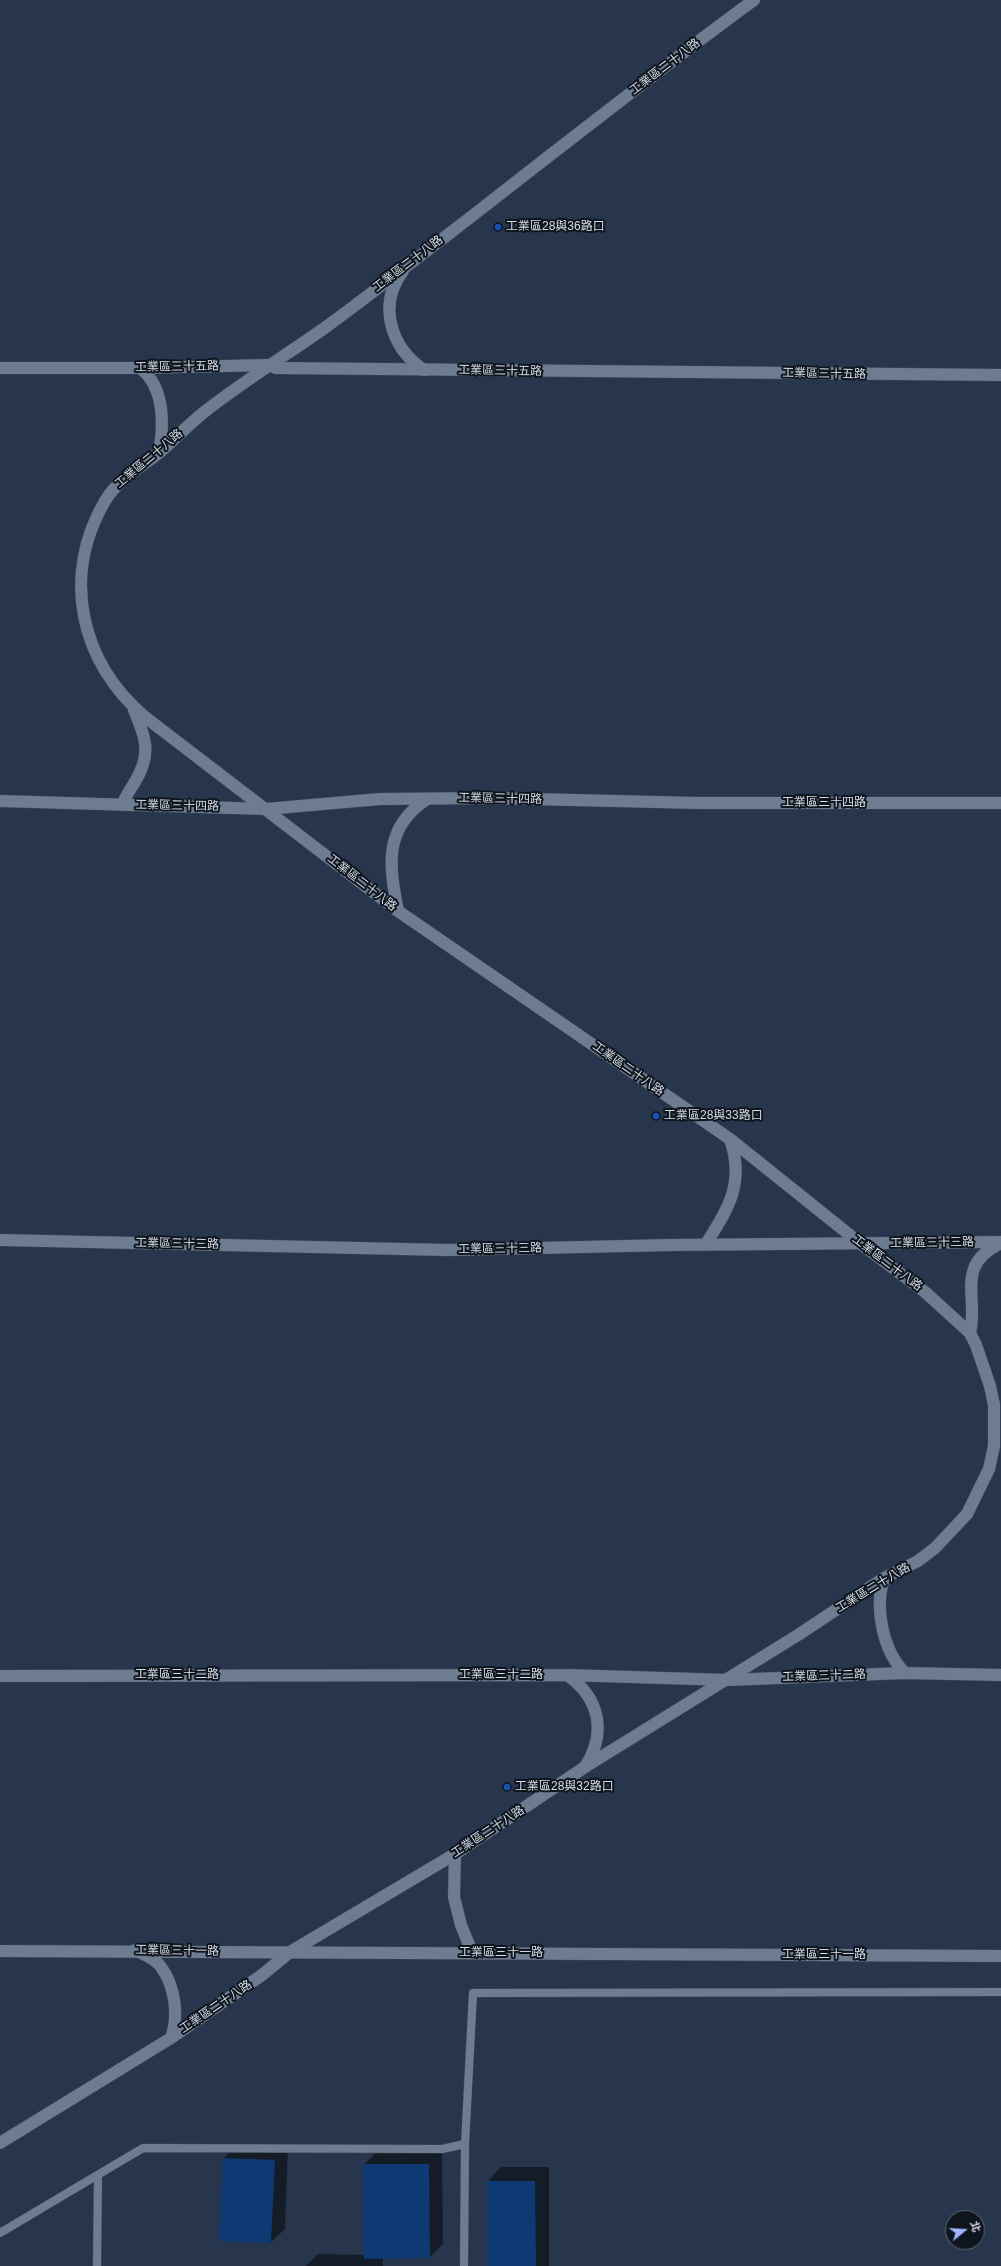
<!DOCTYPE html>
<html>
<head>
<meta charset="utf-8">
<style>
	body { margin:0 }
	#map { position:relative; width:1001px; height:2266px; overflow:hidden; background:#202d3e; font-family:Helvetica,"Noto Sans TC",sans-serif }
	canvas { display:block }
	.north { position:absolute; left:945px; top:2210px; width:40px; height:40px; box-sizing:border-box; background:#0f151d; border:1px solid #5f656f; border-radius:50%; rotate:72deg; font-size:11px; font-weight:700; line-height:16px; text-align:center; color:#d6dee9 }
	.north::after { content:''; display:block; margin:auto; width:14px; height:18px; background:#a1b3fd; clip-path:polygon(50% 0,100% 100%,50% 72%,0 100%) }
</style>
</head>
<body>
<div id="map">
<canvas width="1001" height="2266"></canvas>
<div class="north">北</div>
</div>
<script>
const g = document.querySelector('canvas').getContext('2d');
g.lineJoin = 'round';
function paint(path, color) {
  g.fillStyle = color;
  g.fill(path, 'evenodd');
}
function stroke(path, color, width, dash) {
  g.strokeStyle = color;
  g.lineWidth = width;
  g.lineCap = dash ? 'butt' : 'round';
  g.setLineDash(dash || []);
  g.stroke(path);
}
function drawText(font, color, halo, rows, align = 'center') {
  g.font = font + ' Helvetica,"Noto Sans TC",sans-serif';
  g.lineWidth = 4;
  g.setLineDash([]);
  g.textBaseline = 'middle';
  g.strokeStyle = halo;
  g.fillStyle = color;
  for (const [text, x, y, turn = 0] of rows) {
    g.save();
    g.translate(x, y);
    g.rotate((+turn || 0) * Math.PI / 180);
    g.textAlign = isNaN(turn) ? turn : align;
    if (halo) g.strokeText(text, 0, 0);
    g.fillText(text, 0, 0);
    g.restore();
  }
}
const built = new Path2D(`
	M0 0H1001V2266H0ZM953 2218H977V2242H953Z`);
const shadow = new Path2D(`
	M237 2145 288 2147 285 2229 271 2242 224 2158Z
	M442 2150 443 2244 430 2257 383 2258V2266H306L318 2254 365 2255 364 2165 377 2151Z
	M501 2167H549V2266H488V2181Z`);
const building = new Path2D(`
	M223 2158 275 2160 271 2243 219 2241Z
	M363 2164H429L430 2258 364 2259Z
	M487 2181H535L536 2266H487Z`);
const service = new Path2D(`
	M0 2233 143 2148 442 2149 465 2144
	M97 2266 98 2176
	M464 2266 465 2144 473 1993 1001 1992`);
const minor = new Path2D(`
	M0 368H140L269 365 276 368 1001 375
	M0 801 266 809 380 799 490 798 699 803H1001
	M0 1240 447 1250 671 1245 1001 1242
	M567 1675C600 1698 607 1733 585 1767
	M0 1676 567 1675 728 1680 905 1673 1001 1675
	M0 1951 1001 1956`);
const tertiary = new Path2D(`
	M403 271C377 305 391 348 424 370
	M140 368C165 387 164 425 159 452
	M122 805C126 795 131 789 136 780 152 753 145 736 134 710
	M398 911C389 865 383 828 427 799
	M706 1244C729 1207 745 1183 730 1139
	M970 1333C979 1298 954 1265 1001 1243
	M884 1578C874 1608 883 1651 905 1673
	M455 1854 454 1897 461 1925 472 1952
	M135 1950C144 1955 155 1958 161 1967 175 1986 179 2016 171 2038
	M0 2143 171 2038 262 1975 290 1952 455 1854 585 1767 798 1635 884 1578 918 1561 935 1548 967 1514 989 1469 994 1446V1405L990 1386 976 1345 970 1333 925 1292 861 1244 730 1139 398 911 145 717C80 662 61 576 105 501 118 479 140 468 160 452 175 439 188 425 203 413 242 382 285 356 326 327 366 298 405 267 445 237 547 158 649 77 754 0`);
const markers = [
	[498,227,4,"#1a4fb4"],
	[656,1116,4,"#1a4fb4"],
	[507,1787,4,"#1a4fb4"]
];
const streetNames = [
	["工業區二十八路",665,67,-37],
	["工業區二十八路",408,264,-37],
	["工業區三十五路",177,367,-1],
	["工業區三十五路",500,371,1],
	["工業區三十五路",824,374,1],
	["工業區二十八路",149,459,-40],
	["工業區三十四路",500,799,1],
	["工業區三十四路",824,803],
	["工業區三十四路",177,806,1],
	["工業區二十八路",362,883,38],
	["工業區二十八路",628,1069,35],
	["工業區三十三路",932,1243,-1],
	["工業區三十三路",177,1244,1],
	["工業區三十三路",500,1249,-1],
	["工業區二十八路",887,1263,37],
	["工業區二十八路",873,1588,-31],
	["工業區三十二路",177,1675],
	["工業區三十二路",501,1675],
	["工業區三十二路",824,1676,-2],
	["工業區二十八路",488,1832,-33],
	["工業區三十一路",177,1951,1],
	["工業區三十一路",501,1953],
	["工業區三十一路",824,1955],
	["工業區二十八路",216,2007,-34]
];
const poiNames = [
	["工業區28與36路口",506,227],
	["工業區28與33路口",664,1116],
	["工業區28與32路口",515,1787]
];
paint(built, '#27364c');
paint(shadow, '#0007');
paint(building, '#0e3a73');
stroke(service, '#3e4958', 9);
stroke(minor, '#3e4958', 13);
stroke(tertiary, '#3e4958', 13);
stroke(service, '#6e7c91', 8);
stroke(minor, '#6e7c91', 12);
stroke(tertiary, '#6e7c91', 12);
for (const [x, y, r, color] of markers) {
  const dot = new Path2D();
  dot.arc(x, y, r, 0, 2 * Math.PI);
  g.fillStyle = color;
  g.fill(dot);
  stroke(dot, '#0f151d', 1.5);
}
drawText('12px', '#d6dee9', '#0f151d', streetNames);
drawText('12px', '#d6dee9', '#0f151d', poiNames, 'left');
</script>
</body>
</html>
